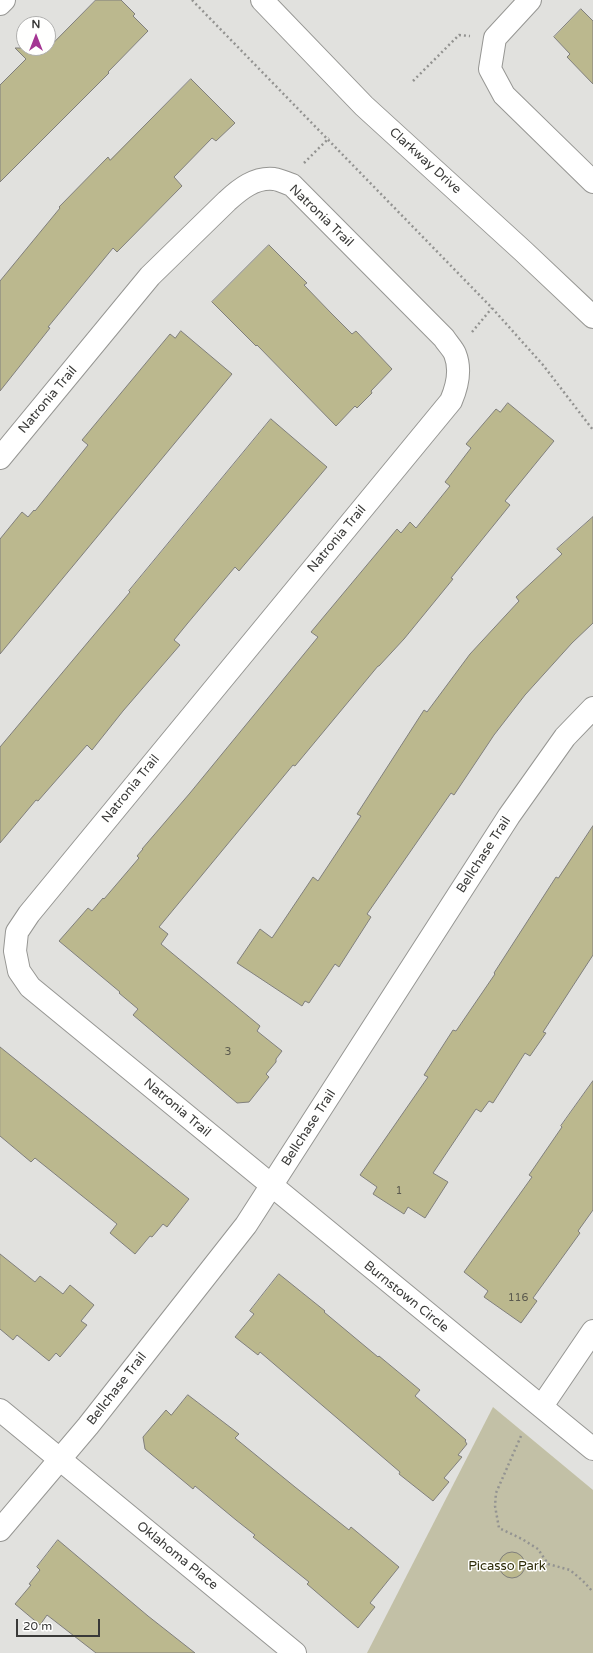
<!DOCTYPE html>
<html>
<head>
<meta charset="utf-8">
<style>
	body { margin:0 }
	#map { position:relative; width:593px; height:1653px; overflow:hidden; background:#e1e1de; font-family:"Varela Round",sans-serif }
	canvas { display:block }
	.north { position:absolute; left:16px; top:16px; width:40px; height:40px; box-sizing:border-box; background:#fffffe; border:1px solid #b0b0af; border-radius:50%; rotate:0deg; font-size:11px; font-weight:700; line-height:16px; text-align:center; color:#393938 }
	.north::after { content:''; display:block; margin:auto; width:14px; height:18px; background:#a43593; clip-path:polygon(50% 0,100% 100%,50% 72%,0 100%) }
	.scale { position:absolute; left:16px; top:1619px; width:84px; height:18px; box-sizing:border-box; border:2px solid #393938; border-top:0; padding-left:5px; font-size:12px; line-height:14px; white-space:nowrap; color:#393938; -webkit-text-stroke:3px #fffffe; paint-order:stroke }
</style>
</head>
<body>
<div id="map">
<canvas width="593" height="1653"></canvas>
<div class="north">N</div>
<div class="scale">20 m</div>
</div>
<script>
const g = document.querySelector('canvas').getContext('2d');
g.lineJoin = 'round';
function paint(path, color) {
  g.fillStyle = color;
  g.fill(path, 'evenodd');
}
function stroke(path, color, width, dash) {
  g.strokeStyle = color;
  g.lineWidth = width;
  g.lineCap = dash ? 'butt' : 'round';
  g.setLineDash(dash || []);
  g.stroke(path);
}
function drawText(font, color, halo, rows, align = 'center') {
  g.font = font + ' "Varela Round",sans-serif';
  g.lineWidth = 3;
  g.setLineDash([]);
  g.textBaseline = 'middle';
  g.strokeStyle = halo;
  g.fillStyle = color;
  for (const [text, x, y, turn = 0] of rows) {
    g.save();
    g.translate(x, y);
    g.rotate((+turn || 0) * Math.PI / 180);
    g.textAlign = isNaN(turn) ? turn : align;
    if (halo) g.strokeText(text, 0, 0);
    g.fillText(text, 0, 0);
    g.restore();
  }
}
const green = new Path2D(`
	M493 1407 593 1490V1653H367Z`);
const building = new Path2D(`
	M96 0H121L135 14 133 16 148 31 108 72 109 73 0 182V85L26 59 15 48H48Z
	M581 9 593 21V84L567 57 570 54 554 37Z
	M191 79 235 123 216 141 212 138 174 177 182 186 117 252 113 248 48 327 50 328 0 391V281L60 208 59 207 108 157 110 160Z
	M269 245 307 283 304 285 331 313 352 334 356 331 392 369 371 391 372 393 357 408 355 406 336 426 257 345 256 346 212 302Z
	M181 331 232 374 0 654V539L22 512 28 517 34 510 35 511 88 445 82 440 170 334 175 338Z
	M508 403 554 441 505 501 510 505 451 578 453 579 404 639 379 666H378L295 766 293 765 159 927 168 934 161 944 260 1026 257 1031 282 1051 276 1059V1062L266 1074 269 1077 249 1102 237 1103 133 1015 138 1009 119 993 120 992 59 941 88 908 92 911 103 898 104 899 139 858 137 856 143 849H142L190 793 318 637 311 632 397 529 401 533 410 522 416 528 450 486 445 482 471 448 466 444 496 409 500 412Z
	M271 419 327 467 239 571 235 567 187 624 174 640 180 645 123 711 92 750 87 745 38 801 36 800 0 843V747L130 592 129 591Z
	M593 517V623L572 643 525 695 494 735 454 795 451 793 367 914 371 917 339 967 335 964 309 1003 305 1001 302 1006 237 963 260 929 272 938 313 877 318 881 361 816 357 814 424 710 427 712 470 654 519 601 516 597 562 554 557 549Z
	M593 826V955L543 1032 546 1033 530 1056 525 1053 493 1103 489 1101 481 1112 476 1109 433 1173 448 1182 425 1218 408 1207 404 1214 373 1194 377 1187 360 1175 428 1077 424 1075 453 1030 456 1031 495 974 494 973 556 877 558 878Z
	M0 1047 189 1199 167 1227 163 1224 152 1237 150 1236 135 1254 110 1233 117 1224 35 1158 31 1162 0 1136Z
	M593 1081V1210L578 1231 580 1233 533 1298 537 1301 521 1323 484 1297 488 1291 464 1272 532 1177 529 1175 562 1127 561 1126Z
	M0 1254 35 1282 40 1276 63 1294 70 1285 94 1305 81 1321 87 1325 60 1357 56 1353 49 1361 17 1335 13 1340 0 1329Z
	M279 1274 325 1311 324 1312 378 1357 379 1356 420 1390 415 1396 466 1440 465 1441 467 1444 458 1455 462 1457 444 1478 449 1482 433 1501 399 1474 400 1472 260 1352 258 1355 235 1337 254 1314 250 1311Z
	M188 1395 239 1434 235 1438 295 1487 349 1530 351 1527 399 1567 370 1603 375 1607 358 1628 307 1584 309 1582 253 1537 255 1535 236 1520 195 1486 193 1489 145 1449 143 1437 166 1410 171 1415Z
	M58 1540 148 1616 195 1653H96L47 1615 40 1625 15 1604 31 1585 29 1584 40 1570 37 1567Z
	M499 1565a13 13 0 1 1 26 0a13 13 0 1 1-26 0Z`);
const path = new Path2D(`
	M192 0 492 308 543 365 593 430
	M413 81 459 35 470 36
	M304 163 329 138
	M472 332 492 308
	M521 1436 496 1493 495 1506 499 1528 522 1539 538 1549 548 1564 570 1570 583 1581 593 1592`);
const minor = new Path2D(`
	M530 0 495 38 490 69 504 95 593 182
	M0 4 4 0
	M0 458 150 276 227 201C240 189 255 177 274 179 280 180 286 183 292 185L444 338C447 343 453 349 455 354 461 369 457 387 451 401L29 914 17 932 15 951 19 971 30 987 593 1449
	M542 1406 593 1331
	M0 1410 295 1653`);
const tertiary = new Path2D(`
	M262 0 364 106 523 251 593 317
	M0 1530 88 1426 246 1225 509 816 565 737 593 708`);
const numberNames = [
	["3",228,1052],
	["1",399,1191],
	["116",518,1298]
];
const streetNames = [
	["Clarkway Drive",425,161,42],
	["Natronia Trail",321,216,44],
	["Natronia Trail",48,400,-50],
	["Natronia Trail",337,539,-50],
	["Natronia Trail",131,789,-51],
	["Bellchase Trail",484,855,-57],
	["Natronia Trail",177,1108,40],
	["Bellchase Trail",309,1128,-57],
	["Burnstown Circle",406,1297,39],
	["Bellchase Trail",117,1389,-52],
	["Oklahoma Place",177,1556,39]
];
const parkNames = [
	["Picasso Park",507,1567]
];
paint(green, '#c2c0a6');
paint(building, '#bbb88e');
stroke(building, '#807f7c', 1);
stroke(minor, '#969693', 24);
stroke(tertiary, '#969693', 24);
stroke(path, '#939391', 2.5, [2, 3]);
stroke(minor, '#fff', 22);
stroke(tertiary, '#fff', 22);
drawText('11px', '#5a594e', null, numberNames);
drawText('13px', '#393938', '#fffffe', streetNames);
drawText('13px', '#2e2c08', '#fffffe', parkNames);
</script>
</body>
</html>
